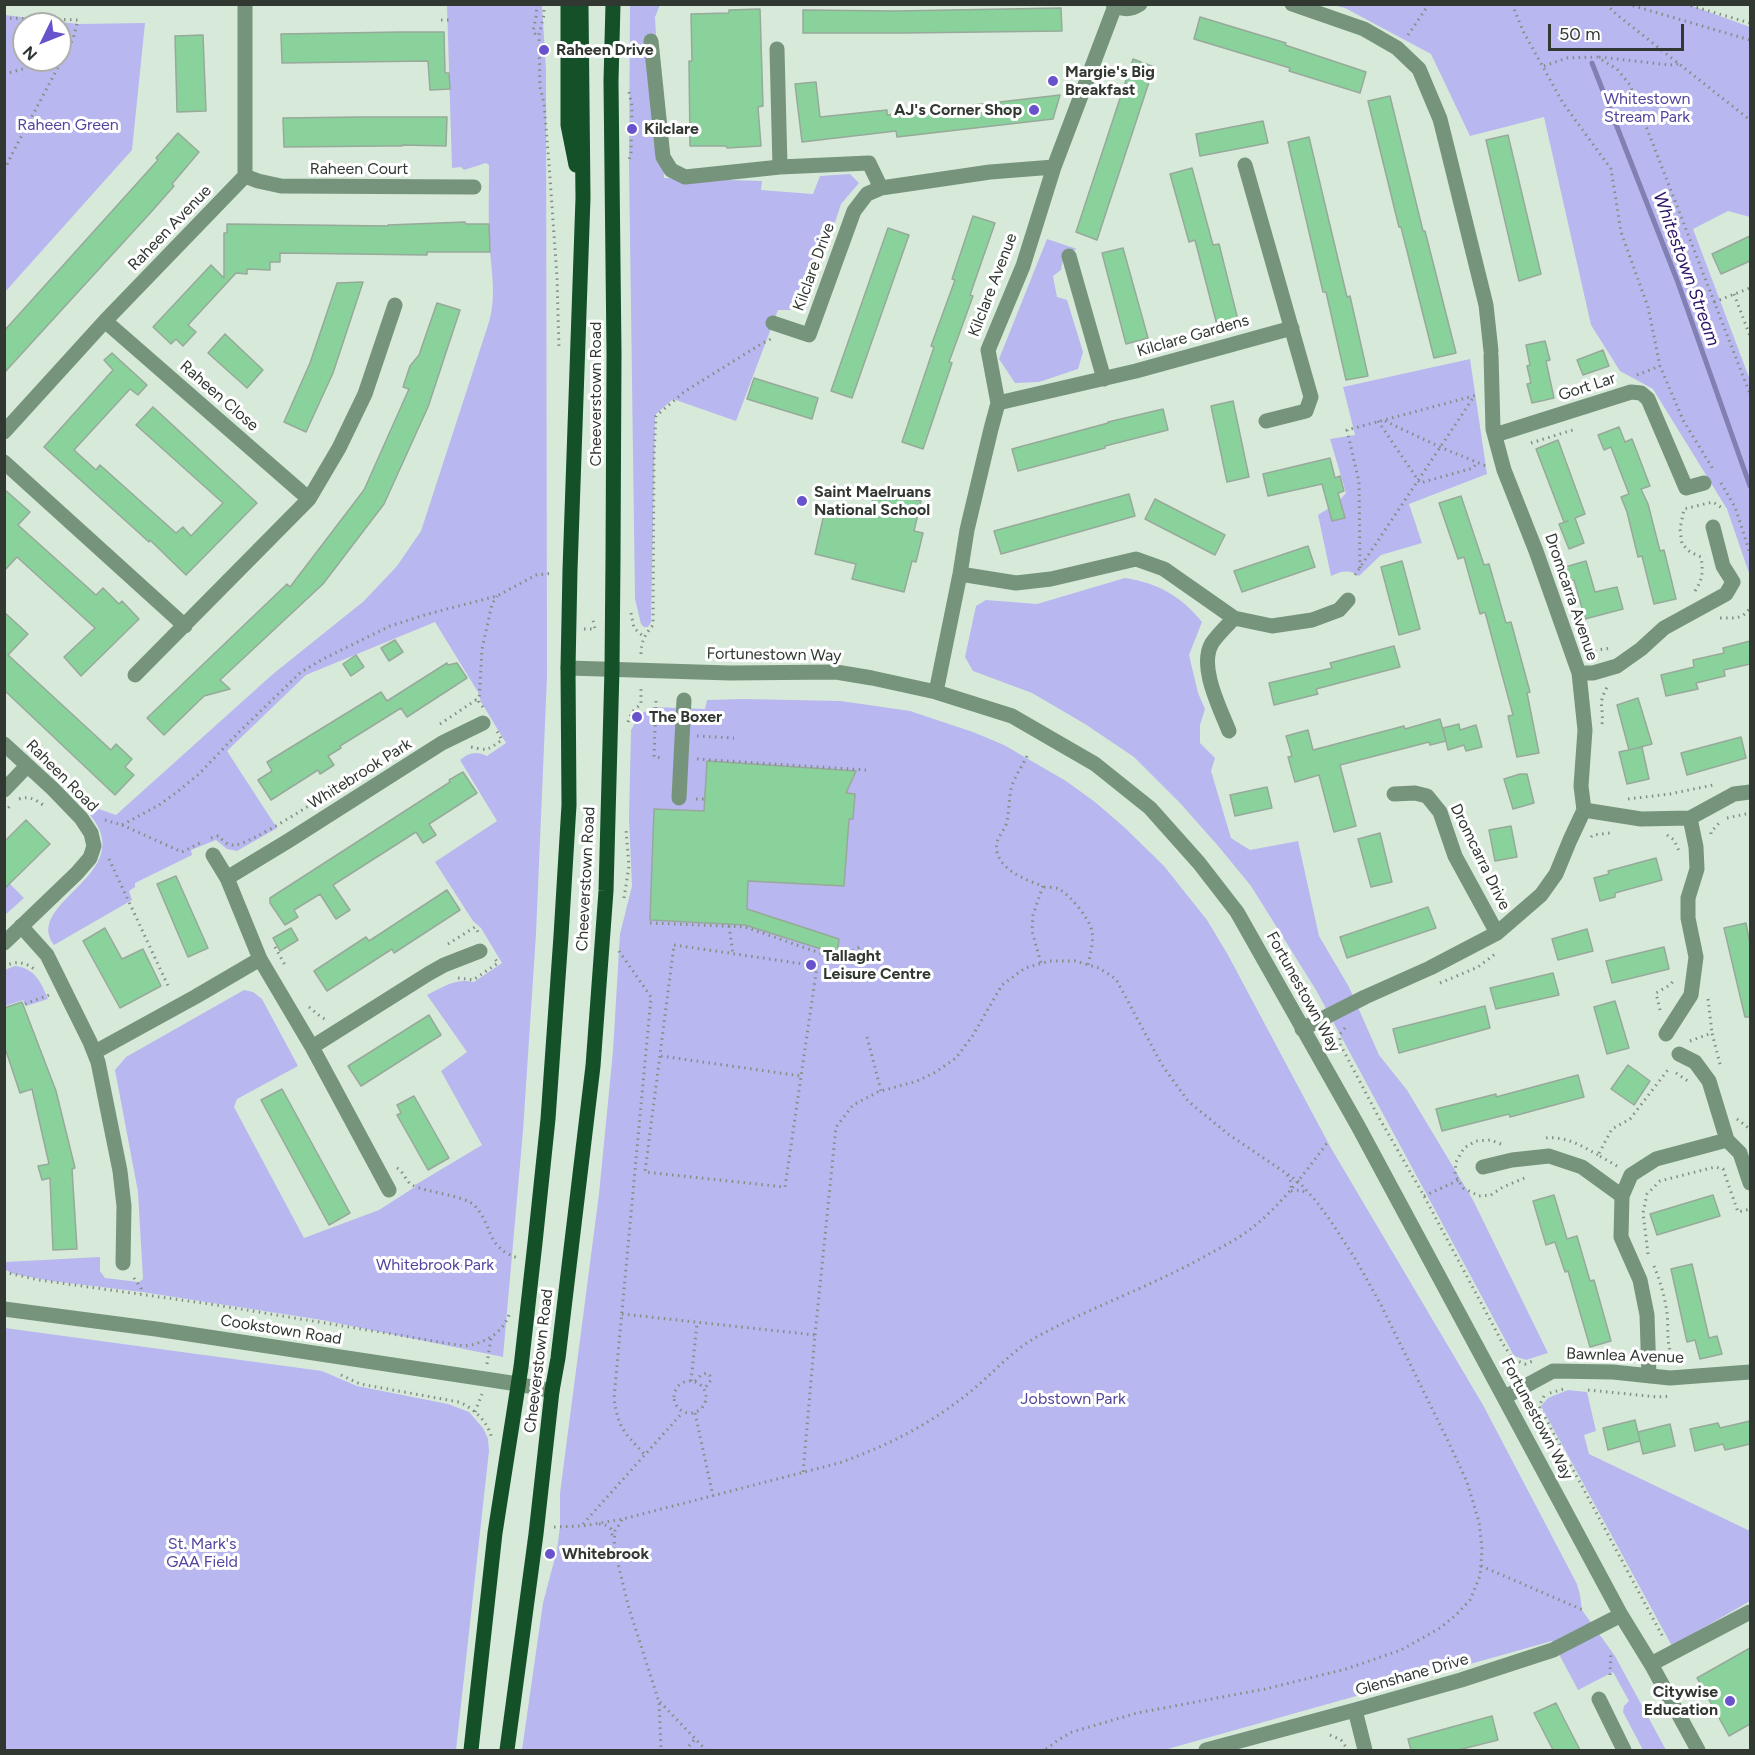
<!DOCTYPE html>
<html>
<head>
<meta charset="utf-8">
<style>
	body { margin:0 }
	#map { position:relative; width:1755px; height:1755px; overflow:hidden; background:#d7eada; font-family:Figtree,sans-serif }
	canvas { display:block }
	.frame { position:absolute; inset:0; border:6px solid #313832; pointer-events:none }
	.north { position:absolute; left:12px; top:12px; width:60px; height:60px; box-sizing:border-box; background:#fff; border:2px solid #adafad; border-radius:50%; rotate:227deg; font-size:16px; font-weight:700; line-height:24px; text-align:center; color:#313832 }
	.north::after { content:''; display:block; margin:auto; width:21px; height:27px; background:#6853cc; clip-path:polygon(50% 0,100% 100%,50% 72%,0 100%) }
	.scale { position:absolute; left:1548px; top:24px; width:136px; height:27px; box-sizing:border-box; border:3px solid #313832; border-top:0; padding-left:8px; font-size:18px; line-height:21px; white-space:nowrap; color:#313832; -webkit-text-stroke:4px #fff; paint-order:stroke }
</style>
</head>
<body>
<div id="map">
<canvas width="1755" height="1755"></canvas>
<div class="frame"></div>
<div class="north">N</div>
<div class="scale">50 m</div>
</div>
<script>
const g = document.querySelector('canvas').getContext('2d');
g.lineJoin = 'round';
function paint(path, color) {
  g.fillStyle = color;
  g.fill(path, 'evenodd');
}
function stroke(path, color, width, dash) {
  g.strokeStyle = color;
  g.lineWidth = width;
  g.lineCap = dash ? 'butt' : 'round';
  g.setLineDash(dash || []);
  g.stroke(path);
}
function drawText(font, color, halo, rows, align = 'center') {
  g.font = font + ' Figtree,sans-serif';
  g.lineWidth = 6;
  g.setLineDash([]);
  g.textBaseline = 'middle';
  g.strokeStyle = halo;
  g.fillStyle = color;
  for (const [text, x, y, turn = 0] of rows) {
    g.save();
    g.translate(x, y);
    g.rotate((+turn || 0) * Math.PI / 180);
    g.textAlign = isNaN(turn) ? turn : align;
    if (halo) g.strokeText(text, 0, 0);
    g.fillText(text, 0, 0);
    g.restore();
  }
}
const green = new Path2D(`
	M1687 4 1750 27V217L1728 211 1693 229 1750 380V576L1727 509 1653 389 1620 371 1591 325 1544 117 1470 136 1431 54 1345 8 1333 5Z
	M447 5H542L546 70 547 677 536 934 523 1131 503 1357 322 1320 142 1292 52 1281 14 1274 4 1269 5 1262 100 1257V1271L105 1278 139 1282 143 1279 138 1192 115 1070 126 1057 244 990 253 992 262 999 298 1066 237 1099 234 1107 304 1238 379 1210 415 1187V1185L482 1145 441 1071 467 1052 427 995C443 987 455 978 474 982L502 963 481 928 473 921 435 862 497 821 460 760C469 752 477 751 487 756L506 743 481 702 478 692 435 622 306 675 227 751 277 828 237 851 227 849 216 840 191 850 192 855 135 883V887L129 891 132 900 54 945C22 902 140 874 90 815L96 808 116 815 273 674 364 601 397 566 421 531 489 322C496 298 492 276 490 251 488 223 489 194 489 165L486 163 464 170 461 167 452 168Z
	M630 5H660L655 17 664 178 762 181 761 190 813 194 820 176 850 174 859 183 841 204 806 310H778L736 421 673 399 655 415 651 622 648 627H644L641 624 635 599 629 164Z
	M5 15 78 24 145 23 132 150 5 292ZM24 24H60V60H24Z
	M1047 239 1077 249 1064 254 1061 270 1053 276 1057 297 1067 300 1083 352 1078 369 1039 382 1015 383 999 359Z
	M1470 359 1487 474 1409 504 1422 543 1381 555 1359 576C1350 569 1341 571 1331 576L1318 515 1337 503 1346 493 1330 439 1355 435 1343 387Z
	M1125 578C1158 583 1181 596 1202 622L1189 655 1198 693 1205 709 1200 725V743L1215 758 1211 771 1231 838 1250 850 1298 841 1319 936 1349 987 1379 1055 1407 1090 1473 1200 1548 1353 1526 1360 1514 1356 1316 990 1251 886 1219 847 1181 804 1134 757 1085 724 1032 693 973 671 965 657 976 606 986 600 1037 604Z
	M744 699 841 701 910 711 973 732 1004 745 1066 781 1095 802 1124 827 1164 866 1207 920 1228 955 1331 1148 1483 1405 1577 1584 1580 1595 1582 1610 1615 1656 1666 1750H1643L1623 1712 1624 1706 1629 1701 1613 1672 1578 1690 1552 1641 1164 1750H522L543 1603 557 1550 560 1527V1493L599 1194 613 1051 620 934 632 886 629 819 631 730 639 716 644 712 652 710V707L705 709 707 700Z
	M5 879 24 898 5 915Z
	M14 966C34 967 41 982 48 999L26 1006 23 1000 5 1006V970Z
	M5 1328 322 1371 357 1386 448 1404 469 1412 483 1428 488 1439 489 1451 456 1750H5Z
	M1568 1390 1587 1392 1596 1431 1584 1435 1589 1454 1750 1531V1601L1672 1646 1541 1406 1548 1398Z`);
const stream = new Path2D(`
	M1592 63 1677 280 1750 486`);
const building = new Path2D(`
	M1061 8 1062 31 904 33H803V10L896 11Z
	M760 9 763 106 758 107 761 146 727 148 726 146H690L689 61H692L691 14 729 13V10Z
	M1200 17 1286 43 1285 45 1366 72 1360 93 1289 71 1290 68 1194 39Z
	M400 32H444L445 73H449L450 89 430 90 428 61 282 63 281 34Z
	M203 35 206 111 177 112 175 36Z
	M1133 59 1154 67 1097 240 1076 232Z
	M816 82 820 117 887 110V115L1060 95 1053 119 897 137 896 131 802 142 795 84Z
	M1390 96 1423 231H1425L1456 353 1434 358 1401 227H1399L1368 101Z
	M359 117H447L446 146 402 145V146H385L284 147 283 118Z
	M1263 121 1268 143 1200 156 1196 134Z
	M178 133 199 152 172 184 174 186 152 211 4 373V331L158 160 156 158Z
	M1508 135 1541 274 1519 281 1486 140Z
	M1309 137 1347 297 1350 296 1368 376 1346 380 1326 292H1323L1288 142Z
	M1192 168 1213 245 1219 244 1238 320 1217 325 1195 240 1189 242 1170 174Z
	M973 216 995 223 970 295 973 296 949 362 952 363 923 449 902 442 934 347 931 346 955 280 952 279Z
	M465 222 466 224H489L490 252H427V255L280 253V262H270V270L247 269V274L236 273 188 325 196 332 183 346 176 339 171 344 153 327 211 265 224 278V233H227V224L388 226V225Z
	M888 228 909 235 852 398 831 391Z
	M1750 236V261L1721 274 1712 254Z
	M1123 248 1148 338 1126 344 1102 253Z
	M363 282 333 373 306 432 284 422 310 363 337 283Z
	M437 303 460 310 428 407 384 504 323 584 220 680 230 689 204 696 164 735 147 718 287 584 290 587 364 490 409 389 403 387 410 366 419 355Z
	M225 334 263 370 247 388 208 353Z
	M1545 341 1550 360 1546 361 1554 398 1532 403 1527 384 1531 383 1527 366 1530 365 1526 345Z
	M1603 350 1609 366 1583 375 1577 360Z
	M112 353 147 385 138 395 130 389 74 450 96 470 100 465 176 533 183 527 191 536 223 503 136 425 153 407 257 503 186 575 150 540 149 542 44 447 113 370 104 360Z
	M754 378 818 398 812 419 747 399Z
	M1233 401 1249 477 1227 482 1211 406Z
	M1163 409 1168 430 1105 446V448L1018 471 1012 449 1108 423V422Z
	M1619 427 1625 442 1632 439 1650 486 1641 489 1648 504 1660 551 1664 550 1676 599 1654 604 1642 556 1638 557 1627 512 1621 497 1629 494 1611 447 1604 450 1598 435Z
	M1558 440 1585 514 1575 518 1584 543 1569 549 1559 524 1568 521 1564 522 1536 449Z
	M1330 458 1335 478 1340 476 1344 491 1338 493 1345 518 1332 521 1322 484 1268 496 1263 474Z
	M4 489 30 512 18 525 96 595 103 588 119 604 122 601 139 619 81 676 64 657 95 628 17 557 4 571Z
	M875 490 921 501 914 531 923 533 916 562 912 561 904 592 852 579 856 564 815 554 826 505 869 515Z
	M1129 494 1135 516 1001 554 994 531Z
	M1461 496 1484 565 1489 564 1506 623 1511 622 1530 692 1527 693 1539 753 1517 757 1508 716 1513 715 1485 612 1480 614 1464 557 1458 559 1439 503Z
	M1155 499 1225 535 1215 555 1145 519Z
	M1308 546 1315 567 1242 592 1234 571Z
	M1402 561 1420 629 1399 635 1381 567Z
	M1586 561 1595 592 1617 587 1623 609 1585 619 1574 580 1569 581 1565 567Z
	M4 612 28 634 8 655 111 750 116 744 132 759 125 767 134 775 115 795 4 690Z
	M395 640 403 652 389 661 381 648Z
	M1750 641V664L1724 670 1725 676 1696 683 1698 689 1666 696 1661 675 1694 667 1693 660 1724 653 1723 648Z
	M1394 646 1400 667 1316 689 1318 694 1274 705 1269 683 1332 668 1330 663Z
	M356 655 364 667 351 676 343 664Z
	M447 663 448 665 457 663 467 678 407 717 401 708 361 733 340 746 341 748 328 756 334 765 320 774 318 770 271 800 258 780 272 771 267 762 381 692 387 701Z
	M1638 698 1652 744 1629 750 1617 705Z
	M1440 719 1446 741 1430 745 1429 742 1340 765 1356 826 1334 832 1319 775 1295 782 1288 757 1292 756 1286 736 1308 730 1313 750 1404 726 1405 729Z
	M1459 724 1460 730 1476 725 1482 747 1466 751 1464 745 1448 750 1443 728Z
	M1741 737 1746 758 1687 775 1681 753Z
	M1642 747 1649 779 1627 784 1619 752Z
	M707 761 856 771 846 793 855 794 853 819H849L844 886 748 881 747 909 839 939 837 954 745 925 650 920 654 809 704 811Z
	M463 772 477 793 429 824 436 835 423 843 416 832 333 885 350 910 336 919 320 894 294 910 298 917 285 925 270 903V898L450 782 449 780Z
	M1520 774H1527L1534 803 1513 809 1504 779Z
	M1267 787 1272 808 1235 816 1230 795Z
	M26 820 50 844 4 889V842Z
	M1511 826 1517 857 1495 861 1489 830Z
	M1380 833 1392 882 1371 887 1358 839Z
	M1656 858 1662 880 1615 893V897L1600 901 1594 878 1609 874 1608 871Z
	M176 876 208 948 188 957 157 884Z
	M447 890 460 910 394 953 392 949 327 991 314 971 366 937 369 941Z
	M1428 907 1436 928 1347 958 1340 937Z
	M1746 923 1750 944V1017H1745L1724 928Z
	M105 928 122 959 143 949 161 986 120 1008 83 941Z
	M291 928 298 940 280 951 273 938Z
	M1587 929 1593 951 1558 960 1552 939Z
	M1664 947 1669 969 1612 983 1606 961Z
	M1553 973 1559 995 1496 1009 1490 988Z
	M1615 1001 1629 1048 1607 1054 1594 1007Z
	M22 1002 56 1091 75 1168 72 1169 77 1249 53 1250 50 1178 42 1180 38 1166 49 1164 32 1089 20 1093 4 1045V1008Z
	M1485 1006 1490 1028 1399 1053 1393 1029Z
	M429 1015 441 1035 361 1086 348 1066Z
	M1628 1065 1650 1081 1634 1105 1611 1089Z
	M1578 1075 1584 1097 1510 1117 1509 1114 1442 1131 1436 1109 1496 1094V1097Z
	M282 1089 350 1213 329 1225 261 1100Z
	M414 1096 449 1158 428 1170 397 1115 401 1113 397 1105Z
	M1554 1195 1567 1239 1577 1236 1590 1281 1594 1280 1611 1341 1590 1347 1568 1271 1565 1272 1555 1242 1546 1245 1533 1201Z
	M1713 1195 1720 1216 1657 1235 1650 1214Z
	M1692 1264 1709 1338 1717 1336 1722 1354 1700 1359 1695 1340 1687 1342 1671 1269Z
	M1635 1420 1640 1441 1608 1450 1603 1428Z
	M1750 1421V1444L1725 1450 1723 1444 1695 1451 1690 1429 1718 1423 1720 1428Z
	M1670 1424 1675 1446 1643 1454 1638 1432Z
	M1750 1648V1724L1729 1736 1697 1678Z
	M1556 1703 1563 1717 1580 1750H1553L1534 1713Z
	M1492 1716 1498 1740 1458 1750H1411L1408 1739Z`);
const path = new Path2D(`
	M537 4 536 17 533 31 536 35H539
	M544 4V15L539 35 540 87 544 103 549 164 557 277 559 349
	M1512 4 1523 31 1563 103 1611 169 1621 232 1648 307 1660 366 1683 420 1713 469
	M1606 4 1616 14 1750 120
	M1627 4 1750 40
	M1685 4 1750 23
	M4 18 78 20 73 39 12 154 4 171
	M441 20H451
	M1408 35 1429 4
	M60 47 71 40
	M1599 57 1670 65 1679 64
	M1544 66 1567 58 1597 57 1617 69 1630 85 1750 394
	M4 74 23 69 40 60
	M629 92 632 106 631 153 629 160
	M1734 294 1750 336
	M1714 302 1750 288
	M1637 375 1660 366
	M1378 421 1420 483 1473 468 1477 463
	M1385 421 1440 447 1486 466
	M1531 443 1576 429
	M1721 483 1735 507 1750 553
	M1360 568 1359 482 1347 430 1477 395
	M1355 575 1473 398
	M1695 591C1703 579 1703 571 1701 557L1690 552 1682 544 1680 529 1684 509 1713 502 1722 508
	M631 613 634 628 644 637
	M1720 618C1733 618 1742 620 1750 608
	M584 629H595L593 620H596
	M1589 650 1591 651 1611 648
	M641 654C641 641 645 635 653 625L654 455 656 416 684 392 761 344 771 339
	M656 701 654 757 664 758
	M483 707 479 702 482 649 492 604 497 596
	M628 722 632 712 641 704V685
	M440 724 476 700 479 702
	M1602 724C1604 705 1597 706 1607 687
	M697 736 734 738
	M471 747C489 751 487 750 502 740L497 731
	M1027 756C1022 767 1014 777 1011 789 1009 800 1009 811 1007 822 1005 829 999 835 997 842 992 867 1025 880 1043 886L1033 915 1032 931 1041 963
	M697 759 866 770
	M19 799C29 796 35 799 43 805
	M696 799H705
	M1628 799 1670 794 1713 785
	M4 812 11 805
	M1727 818 1750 813
	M105 820 122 825 159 805 177 792 199 774 239 732 301 672 325 658 390 626 428 614 497 596 536 575 553 573
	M122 825 182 852 202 842
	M1711 834V832L1719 823
	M1667 835 1674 840 1679 851
	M1591 837 1593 835 1610 833
	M211 838 218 836C222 839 226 845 233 845 248 847 330 792 348 781
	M109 859 169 988
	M1044 887C1048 887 1055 887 1059 889 1070 895 1089 918 1092 931 1094 942 1090 954 1088 965
	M624 898 629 866 626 830
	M650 923 745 927 837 959 860 947
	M729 926 733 954
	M448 944 475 927 480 935
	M674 945 817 966 785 1187 645 1172Z
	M275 947 286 967
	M619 951 651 997 614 1398C618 1429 625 1433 645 1455
	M4 967C15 960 25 962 34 969
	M458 978 473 980 498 963 495 959
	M1440 983 1478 967 1495 954
	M1708 999 1712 1033
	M25 1004 49 995
	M309 1007 321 1017 325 1019
	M1660 1010 1656 993 1670 985 1675 979
	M1345 1028 1340 1034V1044L1378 1116 1424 1196 1503 1344 1513 1359 1525 1364 1533 1361
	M867 1037 881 1091
	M1690 1041 1712 1033 1721 1068
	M661 1056 801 1076
	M1676 1073 1688 1081
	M1737 1119 1750 1129
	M1546 1138C1566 1136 1582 1146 1598 1155
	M1501 1144 1490 1140 1476 1141 1464 1148 1456 1162 1455 1175 1463 1188 1479 1196 1491 1195 1503 1187 1527 1177
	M1617 1166 1598 1155 1612 1129 1630 1119 1670 1067
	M397 1168C404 1172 406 1182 412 1185 427 1193 465 1195 475 1206 493 1226 486 1248 518 1258
	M1287 1175 1291 1182V1188
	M1291 1191 1300 1190 1308 1193
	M1424 1196 1459 1180
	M1648 1254 1643 1213 1647 1194 1660 1181 1715 1167 1723 1169 1738 1212 1750 1209
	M1654 1266C1660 1280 1665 1298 1667 1313 1669 1329 1665 1347 1675 1360
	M4 1272 39 1280 210 1304 464 1346C483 1344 502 1334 509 1315
	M134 1278 141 1288 140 1294
	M622 1314 815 1335 803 1473
	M815 1335 836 1127 853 1105 878 1092 917 1081 934 1073 956 1058 973 1035 1002 985 1025 968 1050 961H1075L1099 968 1116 979 1162 1065 1188 1101 1228 1134 1299 1182 1316 1201 1330 1220 1356 1260 1381 1305 1448 1441 1467 1482 1479 1522 1482 1549 1480 1576 1470 1600 1456 1615 1440 1628 1401 1650 1346 1669 1265 1689 1137 1713 1072 1732 1058 1740 1045 1750
	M487 1364 491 1338
	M341 1375 360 1384 459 1402C475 1409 488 1422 492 1439
	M691 1381 697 1323
	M695 1381 701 1375 707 1373 710 1376 711 1380 705 1388
	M674 1397a16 16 0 1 1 32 0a16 16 0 1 1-32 0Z
	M1588 1390 1658 1397 1671 1396
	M1550 1393 1564 1389
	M1544 1396 1539 1406 1664 1639
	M475 1412 482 1394
	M695 1413 713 1496
	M622 1520 615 1531 614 1547 628 1605 659 1702 661 1750
	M583 1524 683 1412
	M599 1524 605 1525 611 1529 613 1539
	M554 1527 582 1526 623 1519 839 1463C889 1445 929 1425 970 1392 991 1375 1010 1353 1033 1339 1090 1307 1153 1286 1209 1254 1224 1246 1239 1238 1252 1228 1282 1204 1305 1173 1327 1143L1330 1141
	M1481 1566 1583 1610
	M1610 1675 1611 1651
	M660 1702 706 1750
	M1330 1735 1341 1740 1346 1747
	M689 1746 695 1739`);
const minor = new Path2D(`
	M1113 4C1122 10 1131 10 1140 4
	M1292 4 1364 29 1397 48 1419 69 1440 119 1448 151 1486 305 1491 351
	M651 41 663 157 671 170 685 177 780 167 869 163 881 188
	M777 49 780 167
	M1245 165 1311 397 1306 411 1266 421
	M245 176 258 181 281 186 474 187
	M1069 256 1104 379
	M105 321 309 499
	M773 323 809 335 854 211 867 194 881 188 990 172 1054 167
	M998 403 1136 371 1292 328
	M4 432 105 321 245 176V4
	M1495 435 1631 392 1641 393 1648 399 1686 488 1704 483
	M4 462 185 626
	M960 574 1016 583 1051 579 1136 559 1164 569 1234 618 1272 626 1312 620 1339 610 1348 600
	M568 668 730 673 836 672 872 678 936 692 1012 716 1095 764 1150 808 1199 863 1237 912 1358 1126 1621 1615 1651 1664 1698 1750
	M1579 673H1593L1617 666 1641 649 1664 628 1726 594 1733 582 1723 566 1713 527
	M135 675 309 499 339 448 365 394 395 305
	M936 692 960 574 967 530 991 429 998 403 988 350 1023 266 1054 167 1115 6
	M1229 731C1220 708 1198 666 1212 643 1218 634 1227 626 1234 618
	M4 744 53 789 81 818 91 833 94 846 90 858 77 873 4 943
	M4 790 27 766
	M1394 794 1415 793 1427 796 1440 812 1455 856 1497 933
	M679 798 684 700
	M1584 810 1641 819 1690 818 1734 794 1750 792
	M213 855 227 878 260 959 312 1047 389 1190
	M227 878 288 841 442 743 483 723
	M21 926 47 955 90 1042 98 1062 120 1171 124 1206 123 1263
	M1302 1029 1365 997 1430 968 1497 933 1541 895 1556 874 1570 840 1584 810 1581 786 1585 730 1579 673 1536 551 1504 470 1493 429 1491 355
	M1666 1034 1691 995 1696 957 1688 918V898L1697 869 1696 847 1690 818
	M312 1047 428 974 444 965 480 951
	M95 1052 195 997 260 959
	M1679 1054 1695 1062 1709 1081 1727 1140
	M1483 1167 1512 1160 1549 1156 1582 1167 1622 1196
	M4 1309 156 1329 518 1384 552 1391
	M1649 1376 1647 1315 1640 1280 1621 1237 1622 1196 1631 1175 1656 1159 1727 1140 1740 1153 1750 1183
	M1505 1397 1553 1371 1613 1372 1670 1378 1750 1372
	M1651 1664 1750 1612
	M1599 1699 1624 1750
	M1355 1710 1365 1750
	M1206 1750 1355 1710 1461 1680 1553 1650 1621 1615`);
const major = new Path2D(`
	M568 4V125L576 165
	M471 1750 495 1533 521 1367 535 1243 548 1119 561 936 569 805 568 668 570 570 583 198 581 4
	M507 1750 536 1534 552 1391 558 1358 593 1066 606 891 612 669 613 560 614 354 611 81 613 4`);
const markers = [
	[544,50,6,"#6853cc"],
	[1053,81,6,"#6853cc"],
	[1034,110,6,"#6853cc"],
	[632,129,6,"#6853cc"],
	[802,501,6,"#6853cc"],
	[637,717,6,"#6853cc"],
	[811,965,6,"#6853cc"],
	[550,1554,6,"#6853cc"],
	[1730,1701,6,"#6853cc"]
];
const poiNames = [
	["Raheen Drive",556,50],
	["Margie's Big",1065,72],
	["Breakfast",1065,90],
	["AJ's Corner Shop",1022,110,"right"],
	["Kilclare",644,129],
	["Saint Maelruans",814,492],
	["National School",814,510],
	["The Boxer",649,717],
	["Tallaght",823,956],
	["Leisure Centre",823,974],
	["Whitebrook",562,1554],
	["Citywise",1718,1692,"right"],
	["Education",1718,1710,"right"]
];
const parkNames = [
	["Whitestown",1647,99],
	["Stream Park",1647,117],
	["Raheen Green",68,125],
	["Whitebrook Park",435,1265],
	["Jobstown Park",1073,1399],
	["St. Mark's",202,1544],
	["GAA Field",202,1562]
];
const streetNames = [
	["Raheen Court",359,169],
	["Raheen Avenue",170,228,-46],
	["Kilclare Drive",814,267,-70],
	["Kilclare Avenue",993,285,-69],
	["Kilclare Gardens",1193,336,-16],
	["Gort Lar",1587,387,-18],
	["Cheeverstown Road",596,394,-90],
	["Raheen Close",219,396,41],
	["Dromcarra Avenue",1571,597,71],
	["Fortunestown Way",774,655,1],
	["Whitebrook Park",360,774,-32],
	["Raheen Road",62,776,45],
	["Dromcarra Drive",1480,857,64],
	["Cheeverstown Road",586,879,-87],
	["Fortunestown Way",1303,992,61],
	["Cookstown Road",281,1330,9],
	["Bawnlea Avenue",1625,1356,2],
	["Cheeverstown Road",539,1361,-83],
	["Fortunestown Way",1537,1419,62],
	["Glenshane Drive",1412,1675,-16]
];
const waterNames = [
	["Whitestown Stream",1686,269,70]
];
paint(green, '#b9b7ef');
stroke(stream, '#8280b3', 5);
paint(building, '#8ad29b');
stroke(building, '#97a99a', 1.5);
stroke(path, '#828f84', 3, [1.5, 4.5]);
stroke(minor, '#76947c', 15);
stroke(major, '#145129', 15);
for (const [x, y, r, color] of markers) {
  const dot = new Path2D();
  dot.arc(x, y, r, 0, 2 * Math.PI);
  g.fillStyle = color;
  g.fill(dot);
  stroke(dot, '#fff', 2);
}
drawText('bold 16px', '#313832', '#fff', poiNames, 'left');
drawText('16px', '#53459d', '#fff', parkNames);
drawText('16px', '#313832', '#fff', streetNames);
drawText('italic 18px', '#2b146a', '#fff', waterNames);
</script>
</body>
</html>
